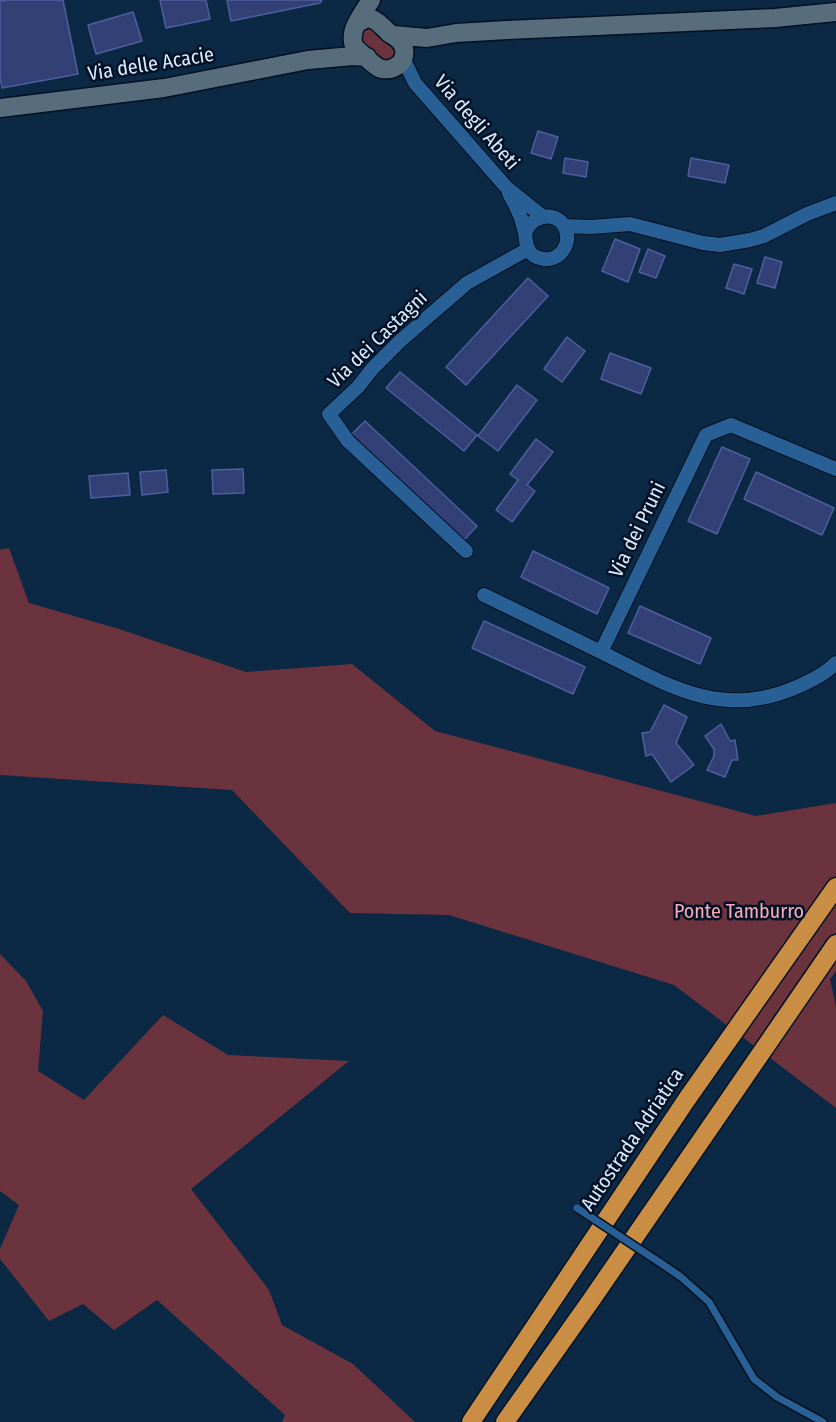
<!DOCTYPE html>
<html>
<head>
<meta charset="utf-8">
<style>
	body { margin:0 }
	canvas { display:block; background:#0b2844 }
</style>
</head>
<body>
<canvas width="836" height="1422"></canvas>
<script>
const g = document.querySelector('canvas').getContext('2d');
g.lineJoin = 'round';
function paint(path, color) {
  g.fillStyle = color;
  g.fill(path, 'evenodd');
}
function stroke(path, color, width, dash) {
  g.strokeStyle = color;
  g.lineWidth = width;
  g.lineCap = dash ? 'butt' : 'round';
  g.setLineDash(dash || []);
  g.stroke(path);
}
function drawText(font, color, halo, rows, align = 'center') {
  g.font = font + ' "Fira Sans Condensed",sans-serif';
  g.lineWidth = 5;
  g.setLineDash([]);
  g.textBaseline = 'middle';
  g.strokeStyle = halo;
  g.fillStyle = color;
  for (const [text, x, y, turn = 0] of rows) {
    g.save();
    g.translate(x, y);
    g.rotate((+turn || 0) * Math.PI / 180);
    g.textAlign = isNaN(turn) ? turn : align;
    if (halo) g.strokeText(text, 0, 0);
    g.fillText(text, 0, 0);
    g.restore();
  }
}
const green = new Path2D(`
	M370 29C375 32 377 35 381 38 385 43 390 45 395 51L394 57 387 61C383 59 364 44 362 41 362 39 361 38 361 36L364 31Z
	M9 548 29 603 119 629 246 672 352 664 435 731 756 816 836 803V971L830 979 836 1007V1108L674 985 449 915 350 913 232 790 0 775V550Z
	M0 954 26 981 43 1011 38 1071 84 1100 163 1015 228 1055 349 1061 191 1189 269 1290 282 1325 353 1364 415 1422H282L285 1415 157 1300 114 1330 83 1304 49 1321 0 1259V1249L19 1205 0 1191Z`);
const building = new Path2D(`
	M7 0H63L78 74 2 88 0 76V1Z
	M160 0H206L210 19 166 28Z
	M227 0H322L320 3 231 21Z
	M133 12 142 41 96 54 88 25Z
	M538 131 558 137 551 159 531 153Z
	M565 158 588 162 586 177 563 173Z
	M691 158 729 165 725 183 688 176Z
	M615 239 640 249 628 282 602 271Z
	M648 249 665 256 656 278 639 272Z
	M765 257 782 262 775 288 757 283Z
	M734 264 752 269 744 294 726 288Z
	M528 278 548 296 466 385 446 367Z
	M567 337 585 351 562 382 544 369Z
	M610 353 651 368 641 394 601 379Z
	M400 372 477 435 464 451 386 388Z
	M517 385 537 400 498 451 478 436Z
	M365 421 477 526 464 540 351 435Z
	M536 439 553 452 527 485 535 491 512 522 496 510 518 480 510 474Z
	M722 447 750 459 717 534 688 521Z
	M243 469 244 493 213 494 212 470Z
	M166 470 168 492 142 495 140 472Z
	M756 472 834 508 822 535 744 499Z
	M128 473 130 495 91 498 89 476Z
	M533 551 609 588 597 614 521 577Z
	M640 606 711 638 700 664 628 633Z
	M484 621 585 667 573 694 472 648Z
	M664 705 687 717 676 743 694 765 671 782 652 754 646 756 642 733 650 732Z
	M721 724 730 741 735 740 738 760H732L725 777 707 770 714 756V749L705 736Z`);
const lane = new Path2D(`
	M662 1264 681 1277 709 1302 754 1379 777 1397 823 1422`);
const street = new Path2D(`
	M403 58 415 83 507 188 542 216
	M509 193C513 201 518 210 521 218 522 223 524 228 525 232 526 245 527 257 544 259 550 260 557 257 561 253 565 248 568 242 567 236 565 211 534 210 525 233
	M564 226 591 227 630 224 703 243 720 245 750 240 764 236 807 214 836 203
	M466 551 348 441 329 414 358 387 372 369 400 341 467 283 528 249
	M484 595 601 652 706 435 731 425 836 469
	M601 652C666 684 719 719 792 689 807 683 824 675 836 663`);
const secondary = new Path2D(`
	M356 25C371 12 377 21 388 32 394 37 402 39 404 49 407 63 392 73 379 68 375 66 357 50 354 46 348 30 363 13 371 0
	M393 35 427 38 456 33 507 30 775 18 836 12
	M0 108 164 88 308 60 353 56 367 57`);
const highway = new Path2D(`
	M471 1422 687 1099 836 887
	M505 1422 592 1299 836 944`);
const laneBridge = new Path2D(`
	M577 1208 662 1264`);
const streetNames = [
	["Via delle Acacie",151,65,-9],
	["Via degli Abeti",476,123,49],
	["Via dei Castagni",378,340,-44],
	["Via dei Pruni",638,530,-64],
	["Autostrada Adriatica",633,1140,-56]
];
const parkNames = [
	["Ponte Tamburro",739,912]
];
paint(green, '#6b333d');
paint(building, '#324075');
stroke(building, '#4d5f9f', 1.5);
stroke(lane, '#021021', 10);
stroke(street, '#021021', 16);
stroke(secondary, '#021021', 21);
stroke(highway, '#021021', 21);
stroke(lane, '#285f95', 7);
stroke(street, '#285f95', 14);
stroke(secondary, '#586d7c', 18);
stroke(highway, '#c98e43', 18);
stroke(laneBridge, '#021021', 10, []);
stroke(laneBridge, '#285f95', 7);
drawText('20px', '#dbecff', '#001025', streetNames);
drawText('20px', '#fba9b4', '#001025', parkNames);
</script>
</body>
</html>
